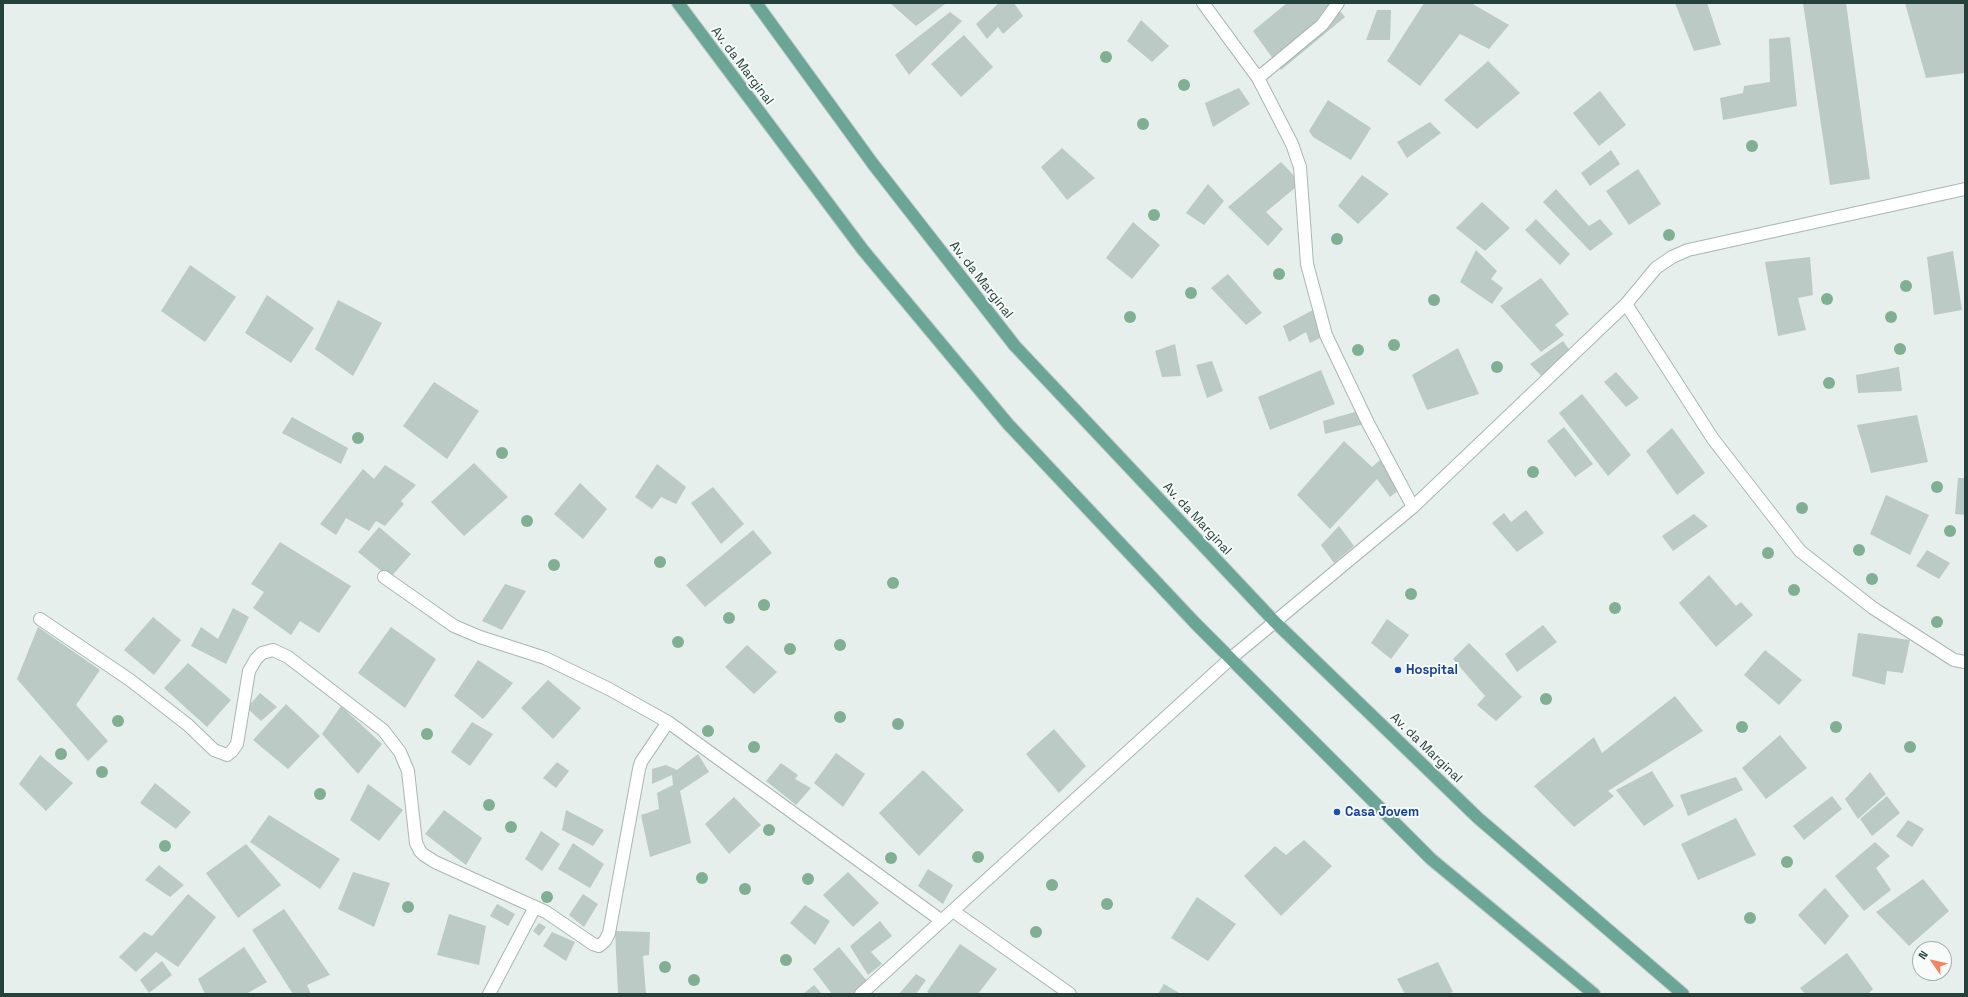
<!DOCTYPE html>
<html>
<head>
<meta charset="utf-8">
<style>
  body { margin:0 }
  #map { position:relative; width:1968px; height:997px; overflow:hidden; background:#e6efeb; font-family:"Space Grotesk",sans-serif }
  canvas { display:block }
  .frame { position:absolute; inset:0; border:4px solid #24423a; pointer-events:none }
  .north { position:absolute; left:1912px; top:941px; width:40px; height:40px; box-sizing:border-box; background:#f7fbf9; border:1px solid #a3b1ad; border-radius:50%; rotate:304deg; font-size:11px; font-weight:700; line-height:16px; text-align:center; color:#24423a }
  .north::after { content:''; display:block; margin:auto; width:14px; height:18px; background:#f4845f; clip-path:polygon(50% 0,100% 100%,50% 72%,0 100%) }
</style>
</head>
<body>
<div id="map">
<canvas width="1968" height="997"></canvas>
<div class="frame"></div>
<div class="north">N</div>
</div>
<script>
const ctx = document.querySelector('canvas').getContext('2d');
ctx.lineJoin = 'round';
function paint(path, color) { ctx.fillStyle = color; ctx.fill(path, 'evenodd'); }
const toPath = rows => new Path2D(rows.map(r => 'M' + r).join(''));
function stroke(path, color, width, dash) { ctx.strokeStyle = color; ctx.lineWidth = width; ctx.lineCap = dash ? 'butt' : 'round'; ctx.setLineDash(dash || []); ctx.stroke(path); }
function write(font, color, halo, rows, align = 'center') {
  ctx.font = font + ' "Space Grotesk",sans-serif'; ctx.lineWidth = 4; ctx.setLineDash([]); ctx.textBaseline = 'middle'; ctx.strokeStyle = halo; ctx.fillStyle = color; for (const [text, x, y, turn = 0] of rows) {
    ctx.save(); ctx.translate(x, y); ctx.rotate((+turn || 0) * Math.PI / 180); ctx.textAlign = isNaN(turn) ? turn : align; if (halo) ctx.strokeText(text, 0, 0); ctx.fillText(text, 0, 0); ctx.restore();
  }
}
const building = toPath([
  [890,3,944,3,945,4,916,26],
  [999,3,1014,3,1023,16,1003,34,998,27,987,39,976,24],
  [1287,3,1333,3,1345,17,1281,70,1253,31],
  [1424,3,1471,3,1509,25,1489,49,1460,34,1420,86,1387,61],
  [1675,3,1707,3,1721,45,1694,51],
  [1803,3,1846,3,1870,179,1830,185],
  [1905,3,1965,3,1965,73,1926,78],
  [1377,10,1391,10,1390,40,1366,40],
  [950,12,962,21,909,75,895,55],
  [1141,20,1169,46,1152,62,1127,41],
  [964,35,993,67,961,97,931,64],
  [1790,37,1797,106,1723,120,1720,98,1743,93,1744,86,1770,82,1769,39],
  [1488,61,1520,93,1477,129,1444,100],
  [1239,88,1250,104,1213,127,1205,103],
  [1600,91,1626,125,1599,146,1573,113],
  [1328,100,1371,128,1351,160,1313,137,1309,131],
  [1430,122,1441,133,1407,158,1397,142],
  [1062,148,1095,178,1067,200,1041,167],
  [1611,150,1620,164,1590,186,1581,173],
  [1281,162,1301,183,1266,212,1283,229,1268,246,1228,207],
  [1638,169,1661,204,1629,225,1606,191],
  [1362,175,1389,194,1358,224,1338,206],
  [1208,184,1224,201,1204,225,1186,213],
  [1556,189,1589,226,1600,219,1613,234,1590,251,1543,202],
  [1482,202,1510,228,1485,251,1456,228],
  [1536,219,1570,254,1560,265,1525,230],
  [1133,222,1160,245,1132,279,1106,258],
  [1476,250,1497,271,1491,279,1503,288,1492,304,1460,282],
  [1953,251,1962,310,1934,315,1927,257],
  [1810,257,1813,295,1798,298,1806,330,1778,336,1765,262],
  [190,265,236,297,205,342,161,311],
  [1228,274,1262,313,1246,325,1211,288],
  [1541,278,1569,314,1555,325,1564,335,1541,352,1500,306],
  [267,295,314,328,291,363,245,333],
  [338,300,382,323,353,376,315,349],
  [1313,310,1326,335,1310,343,1306,332,1289,342,1283,326],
  [1563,341,1573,355,1546,381,1530,364],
  [1175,344,1181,376,1162,377,1155,351],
  [1458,348,1479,394,1427,410,1412,375],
  [1212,361,1223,391,1207,398,1196,365],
  [1899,367,1902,391,1858,393,1856,375],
  [1321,370,1335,404,1270,430,1258,397],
  [1616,372,1639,398,1626,407,1604,382],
  [434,382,479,411,447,459,403,426],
  [1582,394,1631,455,1608,476,1559,413],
  [1362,410,1368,423,1325,434,1323,421],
  [1917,415,1928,462,1871,473,1857,425],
  [292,417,348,448,341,464,282,433],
  [1564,427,1593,464,1575,477,1547,441],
  [1672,428,1705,473,1677,495,1646,451],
  [1344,441,1372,467,1386,455,1403,487,1390,497,1377,479,1330,529,1297,495],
  [474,463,508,497,464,536,431,502],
  [657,464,686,487,676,504,661,497,652,509,635,497],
  [385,465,416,485,401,501,404,504,385,526,376,521,369,531,346,518,336,535,320,524,363,469,374,479],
  [1958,478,1965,478,1965,515,1955,514],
  [580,483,607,509,583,539,554,514],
  [713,487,744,524,721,544,691,503],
  [1886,495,1929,515,1910,555,1870,534],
  [1526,510,1544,533,1517,552,1492,523,1504,513,1511,522],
  [1694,514,1708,526,1673,551,1662,536],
  [1339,526,1354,546,1334,563,1321,545],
  [379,527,411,554,390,578,358,552],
  [753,530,772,553,705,607,686,585],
  [280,542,351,586,319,633,300,621,291,635,253,608,264,592,251,584],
  [1927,550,1950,563,1939,579,1916,566],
  [1709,575,1736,606,1741,602,1753,615,1716,647,1679,603],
  [505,584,526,591,502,630,482,621],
  [233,608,249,617,226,664,191,646,201,627,218,639],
  [153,617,181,640,154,675,124,650],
  [1387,619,1409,635,1391,659,1371,643],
  [1543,625,1557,642,1517,672,1505,654],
  [38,627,100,670,76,705,108,741,88,761,17,679],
  [391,627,436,659,405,708,358,673],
  [1858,633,1910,640,1903,673,1887,671,1885,685,1852,676],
  [1469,643,1522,697,1496,721,1477,705,1485,696,1453,659],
  [747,645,777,672,754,694,725,667],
  [1765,650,1802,680,1779,705,1744,675],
  [478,660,513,683,483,719,454,696],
  [188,663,231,700,207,727,164,688],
  [548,680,581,708,553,739,521,708],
  [260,693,277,707,261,721,247,708],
  [1675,696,1703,731,1608,791,1614,796,1574,827,1534,786,1594,737,1602,753],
  [286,704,320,736,288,769,253,740],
  [341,706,382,744,358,774,322,734],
  [472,722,493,734,470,766,451,752],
  [1054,729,1086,766,1059,793,1026,754],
  [1780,735,1807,768,1766,799,1742,768],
  [836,753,865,774,843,807,814,783],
  [698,754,709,772,680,791,691,843,650,857,641,815,659,809,657,793,673,785,672,775,652,784,652,769,666,765,677,770],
  [40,755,73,783,46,811,19,784],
  [557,762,569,771,556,788,543,778],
  [781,763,798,775,795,779,811,788,796,805,766,781],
  [923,770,964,810,919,856,879,813],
  [1652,771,1674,806,1644,826,1616,790],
  [1870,772,1886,794,1858,819,1845,799],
  [1736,777,1743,790,1688,816,1680,795],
  [155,783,191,812,176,829,140,803],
  [368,784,403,810,379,841,350,820],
  [1832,796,1842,809,1804,840,1793,826],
  [1887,796,1900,813,1872,836,1860,819],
  [734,797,761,825,729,854,705,824],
  [444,810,482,838,466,865,425,834],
  [566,810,604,830,593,846,562,830],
  [269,815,340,859,320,889,250,842],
  [1736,818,1756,855,1698,880,1681,844],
  [1908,820,1924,829,1912,847,1896,836],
  [541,831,560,844,542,871,525,859],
  [1304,840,1332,866,1281,916,1244,876,1275,846,1286,855],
  [1875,842,1890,856,1876,868,1891,890,1864,911,1835,876],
  [573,843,604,864,590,888,558,869],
  [246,844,281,885,238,918,206,873],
  [159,865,184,885,170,897,145,880],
  [928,869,953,885,943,904,918,886],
  [353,872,390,883,374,927,338,909],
  [848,872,879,903,853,927,823,895],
  [1923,879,1949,911,1909,946,1876,912],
  [1825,888,1849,916,1825,945,1798,915],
  [188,894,216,917,178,967,156,952,136,972,119,957,144,932,152,936],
  [583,894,598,904,584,927,569,915],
  [1197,897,1236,924,1208,961,1171,938],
  [497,904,515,914,508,926,490,916],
  [805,905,830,921,815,945,790,923],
  [284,909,330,975,307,985,311,994,293,994,252,930],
  [449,914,486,926,479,965,437,955],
  [880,921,892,936,871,952,882,964,868,975,850,946],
  [539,923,546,927,539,936,533,931],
  [615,931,650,932,649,955,643,956,646,994,618,994],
  [552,932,575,942,566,961,543,946],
  [960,944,997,969,978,994,931,994,927,992],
  [244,947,267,982,246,994,205,994,198,979],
  [839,947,868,982,855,994,832,994,813,969],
  [1847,953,1873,989,1868,994,1805,994,1800,988],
  [162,961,172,975,149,993,140,980],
  [1438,962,1453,992,1447,994,1405,994,1397,979],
  [916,974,926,980,916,994,899,994],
  [1164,984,1181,994,1158,994],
  [814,985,822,994,803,994]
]);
const street = toPath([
  [1203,3,1258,78,1292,144,1300,167,1307,264,1326,335,1368,423,1413,507],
  [1258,78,1322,25,1338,3],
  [1626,304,1713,439,1800,551,1873,608,1954,660,1965,662],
  [384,577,454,626,480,637,545,658,609,689,668,722,942,921],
  [40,619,130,680,188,725,214,750,227,755,232,751,237,744,249,671,256,659,262,653,273,650,288,657,383,730,400,752,408,771,416,843,420,851,424,855,435,862,546,912,593,944,599,946,605,941,609,933,639,769,641,762,668,722],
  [953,911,1070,994],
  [489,994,535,907],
  [861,994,1230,659,1413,507,1626,304,1656,268,1672,257,1688,250,1965,189]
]);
const primary = toPath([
  [678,3,863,250,1008,424,1195,623,1431,859,1594,994],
  [756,3,873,164,1015,346,1274,621,1478,818,1683,994]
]);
const trees = [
  [1106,57],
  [1184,85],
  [1143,124],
  [1752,146],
  [1154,215],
  [1669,235],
  [1337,239],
  [1279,274],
  [1906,286],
  [1191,293],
  [1827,299],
  [1434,300],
  [1130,317],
  [1891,317],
  [1394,345],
  [1900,349],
  [1358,350],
  [1497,367],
  [1829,383],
  [358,438],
  [502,453],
  [1533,472],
  [1937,487],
  [1802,508],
  [527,521],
  [1950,531],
  [1859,550],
  [1768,553],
  [660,562],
  [554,565],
  [1872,579],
  [893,583],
  [1794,590],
  [1411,594],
  [764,605],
  [1615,608],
  [729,618],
  [1937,622],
  [678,642],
  [840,645],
  [790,649],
  [1546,699],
  [840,717],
  [118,721],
  [898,724],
  [1742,727],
  [1836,727],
  [708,731],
  [427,734],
  [754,747],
  [1910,747],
  [61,754],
  [102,772],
  [320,794],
  [489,805],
  [511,827],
  [769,830],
  [165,846],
  [978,857],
  [891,858],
  [1787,862],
  [702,878],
  [808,879],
  [1052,885],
  [745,889],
  [547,897],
  [1107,904],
  [408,907],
  [1750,918],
  [1036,932],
  [786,960],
  [665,967],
  [694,980]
];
const markers = [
  [1398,670,4,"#1a4fb4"],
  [1337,812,4,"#1a4fb4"]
];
const streetNames = [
  ["Av. da Marginal",742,66,53],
  ["Av. da Marginal",981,280,52],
  ["Av. da Marginal",1197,519,47],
  ["Av. da Marginal",1426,748,44]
];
const transitNames = [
  ["Hospital",1406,670],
  ["Casa Jovem",1345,812]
];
paint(building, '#bbcac4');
stroke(street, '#a8b8b2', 14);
stroke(primary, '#c2cac8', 14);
stroke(street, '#fff', 12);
stroke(primary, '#6aa596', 12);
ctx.fillStyle = '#80af93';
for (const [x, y] of trees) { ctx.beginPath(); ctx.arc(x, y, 6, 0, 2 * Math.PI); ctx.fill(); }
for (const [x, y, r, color] of markers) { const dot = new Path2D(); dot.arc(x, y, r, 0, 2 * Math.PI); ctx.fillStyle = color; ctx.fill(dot); stroke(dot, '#f7fbf9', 1.5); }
write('13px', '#24423a', '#f7fbf9', streetNames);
write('bold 13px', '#164399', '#f7fbf9', transitNames, 'left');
</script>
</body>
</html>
